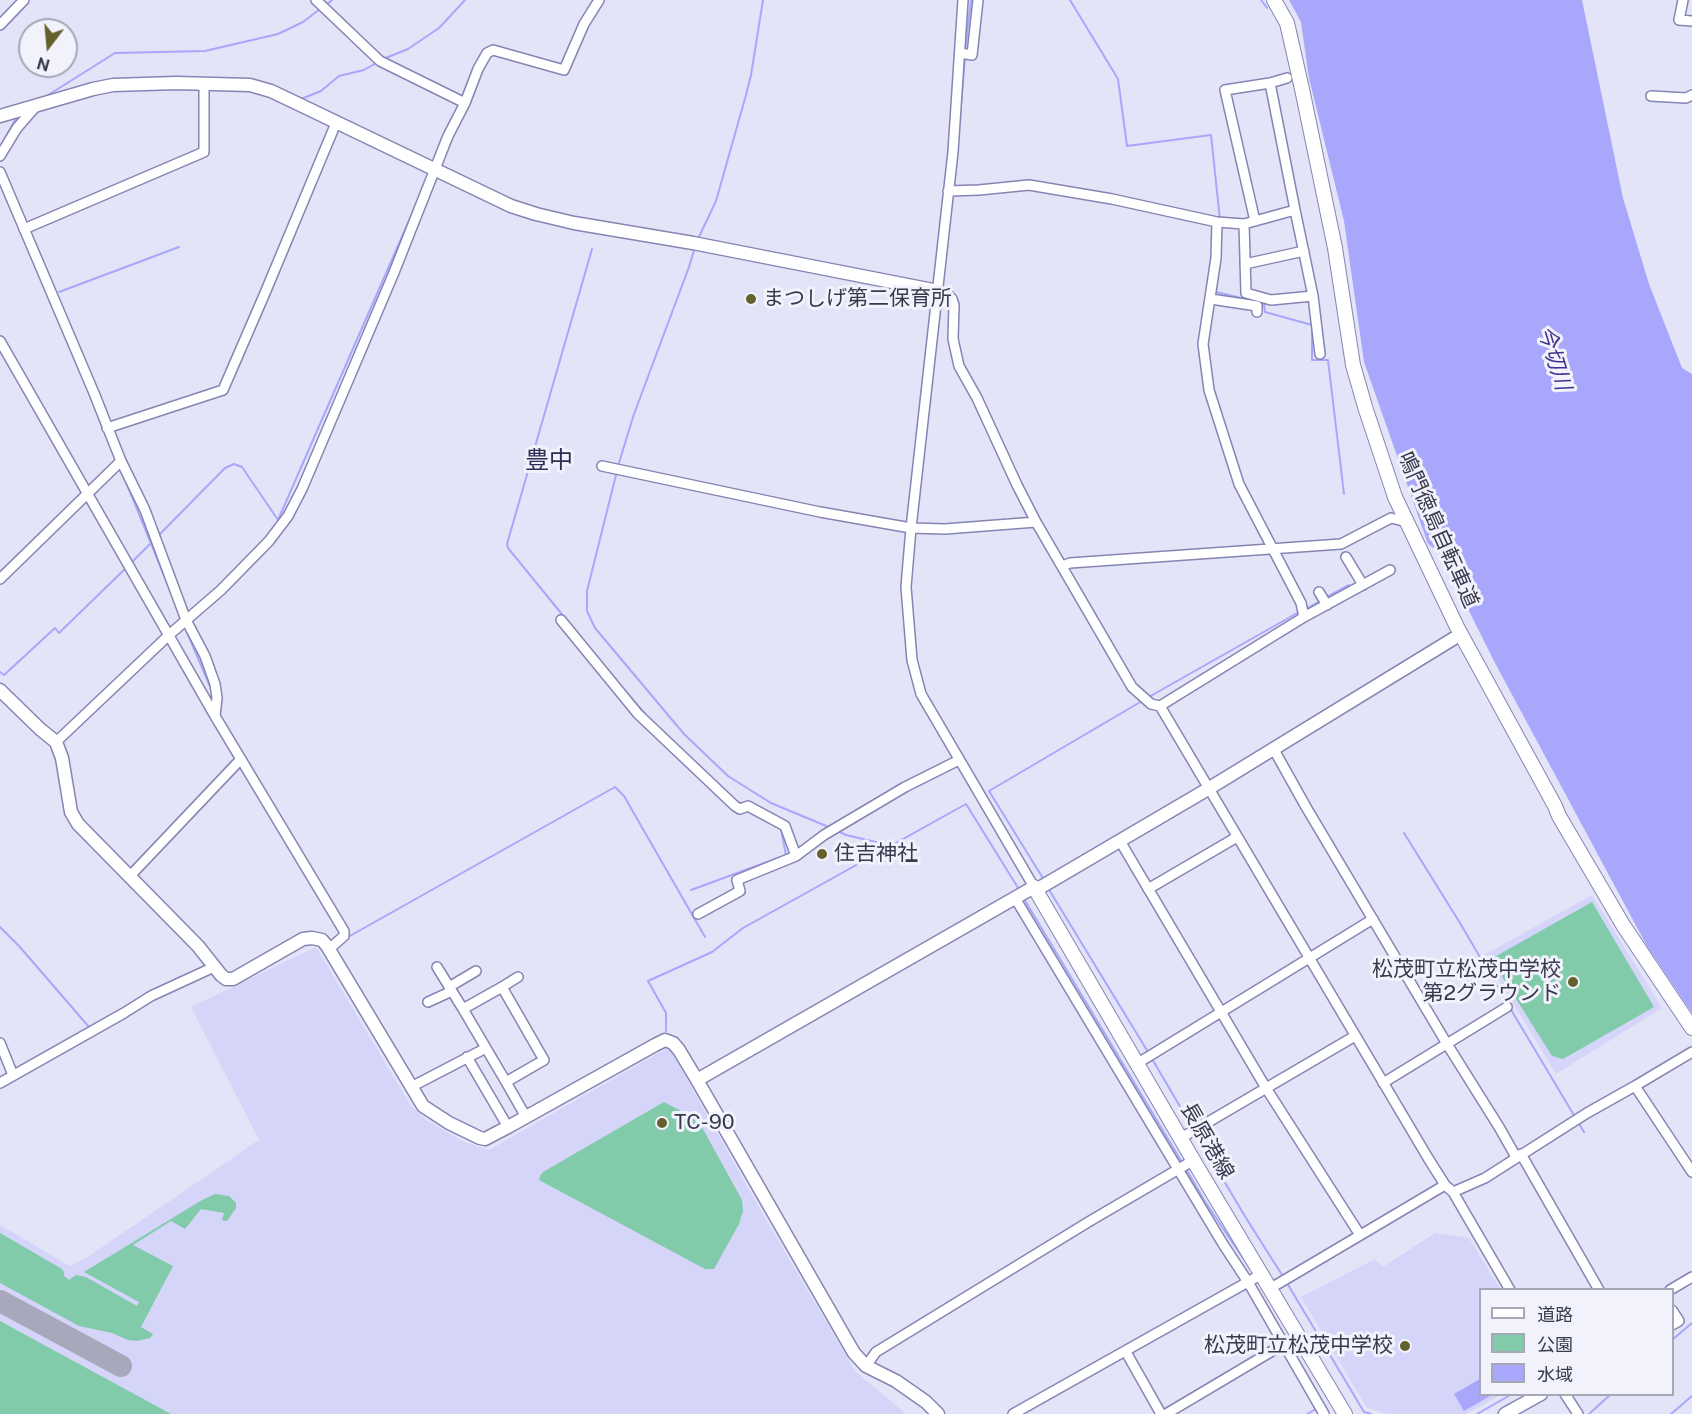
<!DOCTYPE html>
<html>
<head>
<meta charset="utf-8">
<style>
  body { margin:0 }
  #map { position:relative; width:1692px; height:1414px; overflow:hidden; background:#e3e4f8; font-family:"Public Sans","Noto Sans JP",sans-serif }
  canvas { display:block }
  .legend { position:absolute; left:1479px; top:1288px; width:195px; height:108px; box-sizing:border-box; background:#f1f2fc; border:2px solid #a7a8b6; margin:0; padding:8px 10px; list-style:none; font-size:18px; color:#39394d }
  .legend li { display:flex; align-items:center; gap:12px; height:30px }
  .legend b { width:30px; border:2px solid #a7a8b6 }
  .north { position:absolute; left:18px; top:18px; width:60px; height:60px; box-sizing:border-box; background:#f1f2fc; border:2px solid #a7a8b6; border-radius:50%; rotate:196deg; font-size:16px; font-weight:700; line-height:24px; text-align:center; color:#39394d }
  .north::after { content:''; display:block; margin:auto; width:21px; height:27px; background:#65612d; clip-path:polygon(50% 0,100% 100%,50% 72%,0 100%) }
</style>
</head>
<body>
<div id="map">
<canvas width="1692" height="1414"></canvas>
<ul class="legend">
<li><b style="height:8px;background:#fff"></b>道路</li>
<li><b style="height:16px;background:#81cbaa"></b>公園</li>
<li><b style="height:16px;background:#a8a7fb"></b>水域</li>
</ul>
<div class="north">N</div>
</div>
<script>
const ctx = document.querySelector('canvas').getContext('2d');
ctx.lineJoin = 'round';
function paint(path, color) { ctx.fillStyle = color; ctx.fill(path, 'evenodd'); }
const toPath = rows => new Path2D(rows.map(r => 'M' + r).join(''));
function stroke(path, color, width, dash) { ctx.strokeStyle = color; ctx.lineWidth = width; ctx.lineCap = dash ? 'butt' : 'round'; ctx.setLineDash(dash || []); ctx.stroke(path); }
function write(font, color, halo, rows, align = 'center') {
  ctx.font = font + ' "Public Sans","Noto Sans JP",sans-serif'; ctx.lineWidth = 6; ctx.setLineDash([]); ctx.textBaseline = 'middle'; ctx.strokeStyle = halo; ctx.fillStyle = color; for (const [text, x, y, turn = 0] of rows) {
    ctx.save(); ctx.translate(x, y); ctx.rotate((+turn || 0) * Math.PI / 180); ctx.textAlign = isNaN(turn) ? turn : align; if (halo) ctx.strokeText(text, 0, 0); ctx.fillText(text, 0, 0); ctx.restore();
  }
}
const built = toPath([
  [1592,895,1662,1008,1556,1074,1484,955],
  [316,947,411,1106,426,1120,462,1141,489,1150,669,1047,761,1211,855,1371,906,1414,0,1414,0,1225,70,1266,86,1258,259,1140,191,1007],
  [1435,1233,1469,1238,1500,1289,1480,1290,1480,1394,1501,1395,1466,1414,1389,1414,1367,1408,1301,1297,1375,1259,1383,1267]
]);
const green = toPath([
  [1592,902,1654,1007,1563,1059,1552,1056,1491,959],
  [664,1102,698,1120,742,1200,743,1211,739,1224,714,1269,705,1269,539,1180,540,1176,543,1172],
  [215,1194,229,1196,236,1203,236,1208,228,1220,225,1221,222,1220,224,1213,201,1209,185,1229,171,1221,133,1245,173,1266,141,1327,153,1334,150,1338,137,1341,128,1340,112,1333,79,1326,0,1283,0,1233,62,1269,64,1272,64,1276,69,1280,76,1275,86,1277,137,1306,139,1302,84,1272,202,1200],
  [0,1321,171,1414,0,1414]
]);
const water = toPath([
  [1289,0,1582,0,1623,198,1649,284,1682,368,1692,374,1692,1013,1647,946,1495,663,1440,553,1428,544,1364,362,1344,221,1309,78,1301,22],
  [1480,1379,1480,1394,1492,1395,1464,1411,1454,1394]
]);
const stream = toPath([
  [1070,0,1118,79,1127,146,1211,135,1220,220],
  [1261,0,1267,8],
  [325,6,332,0],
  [965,51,971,0],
  [383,59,408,49,439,28,465,0],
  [45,97,115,53,205,51,278,34,303,22,320,9],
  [301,99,321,91,339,76,364,70,378,62],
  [960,118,965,56],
  [1,145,15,120,21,115],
  [698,239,716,201,746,95,751,75,763,0],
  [1217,279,1216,292,1254,301],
  [59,292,179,247],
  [1260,302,1264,304,1265,312,1312,325,1312,360,1328,360,1344,494],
  [618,466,634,414,689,267,695,247],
  [617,471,587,591,587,611,595,628,684,734,728,776,771,803,831,828],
  [124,477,174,600],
  [158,536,225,468,234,464,242,467,278,520,422,191],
  [131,563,154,540],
  [1325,598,1349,585],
  [1304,610,1320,601],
  [565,618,508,548,507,544,592,249],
  [186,630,212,691],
  [0,672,4,675,55,628,59,633,127,567],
  [620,685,654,724],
  [1147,698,1299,612],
  [836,830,846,835,893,846],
  [1404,833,1460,923,1507,1003],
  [1044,880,989,791,1142,701],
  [1048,888,1148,1052],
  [691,890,786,855,781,829,745,810],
  [1024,899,1183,1164],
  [0,927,19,946,89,1027,46,1052],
  [348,937,615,787,624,796,705,937],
  [1510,1008,1575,1117],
  [666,1031,666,1013,648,981,712,952,743,928,966,804,1020,891],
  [1151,1057,1192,1127],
  [1578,1122,1584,1132],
  [1195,1132,1246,1218,1284,1278],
  [1186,1169,1204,1200,1253,1273],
  [1287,1283,1364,1412,1371,1414],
  [1683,1288,1692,1282],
  [1672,1340,1692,1323],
  [1571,1394,1583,1414],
  [1330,1401,1337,1414],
  [1307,1414,1316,1409],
  [1477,1414,1512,1394],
  [1589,1414,1611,1394],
  [1671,1414,1692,1396]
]);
const taxiway = toPath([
  [0,1301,121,1366]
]);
const minor = toPath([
  [316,0,380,61,465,103],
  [963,0,953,152,911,528,906,587,912,660,921,694,1034,887],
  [1683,0,1679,20,1692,21],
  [0,25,24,0],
  [960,53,972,55,978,0],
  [1270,83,1287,78],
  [1651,96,1686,98,1692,95],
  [0,156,17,128,37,105],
  [0,172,94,393,121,461,145,510,186,620,205,656,215,684,217,698,215,716],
  [948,191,979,190,1029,185,1112,199,1217,222,1244,224,1295,210,1270,83,1225,90,1255,221],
  [1295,210,1313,296,1320,354],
  [1217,222,1216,258,1203,344,1209,390,1239,484,1301,603,1304,617],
  [1244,224,1246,293,1271,300,1313,296],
  [24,229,204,152,204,83],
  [1245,264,1304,251],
  [938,291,947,293,952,299,954,305,953,339,959,366,977,398,1017,485,1036,522,1132,687,1151,704,1160,706,1428,1158,1445,1185,1453,1192,1510,1290],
  [1211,299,1257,306,1257,312],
  [0,341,215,716,344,931,344,936,329,949],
  [107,428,223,390,265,293,336,123],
  [602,466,820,512,911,528,945,529,1036,522],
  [1346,557,1363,585],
  [1062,566,1070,563,1341,544,1391,518,1407,522],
  [0,579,121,461],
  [1319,592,1327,605],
  [561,620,638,714,735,806,740,809,748,806,785,826,796,856,824,835,905,787,959,760],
  [1160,706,1304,617,1390,570],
  [56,742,169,635,221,590,269,541,288,516,302,489,393,275,448,136,465,103,478,69,487,53,493,50,564,70,584,24,599,0],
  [1273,748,1306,807,1447,1044,1499,1127,1516,1157],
  [1120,841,1266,1088,1360,1235],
  [130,876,241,759],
  [1148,889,1237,837],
  [1015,898,1223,1244,1248,1282,1324,1414],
  [698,914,740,891,737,880,796,856],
  [437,967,463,1009],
  [449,987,476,971],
  [502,987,518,977],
  [428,1002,452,991],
  [0,1043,13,1075],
  [467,1057,508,1127],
  [1138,1063,1373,919],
  [506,1082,544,1060,502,987,463,1009,506,1082,526,1117],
  [0,1083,124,1013,151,996,214,967],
  [1383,1083,1507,1007],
  [1635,1086,1692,1052],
  [411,1087,486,1048],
  [1181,1138,1355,1036],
  [1521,1154,1599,1290],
  [1453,1192,1485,1178,1587,1113,1635,1086,1692,1172],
  [1271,1288,1445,1185],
  [1670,1290,1692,1277],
  [1672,1310,1679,1321,1672,1325],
  [1126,1352,1161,1414],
  [866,1366,876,1352,1090,1221,1194,1160],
  [1565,1394,1578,1414],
  [1013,1414,1262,1274],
  [1166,1414,1284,1344]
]);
const tertiary = toPath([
  [0,116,93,89,113,85,176,83,250,85,271,91,290,100,511,206,536,214,574,223,693,243,938,291],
  [0,690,40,729,56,742,62,758,71,812,78,824,198,946,221,975,226,979,233,979,303,939,312,938,322,940,327,946,423,1106,449,1123,480,1138,485,1139,508,1127,655,1045,665,1040,673,1043,679,1050,697,1080,854,1353,866,1366,896,1381,926,1402,938,1414],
  [1036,890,1208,789,1461,634],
  [697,1080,1034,887],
  [1505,1414,1541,1394]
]);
const secondary = toPath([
  [1274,0,1287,23,1302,89,1335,248,1353,365,1366,410,1395,497,1457,627,1555,806,1559,816,1623,925,1692,1028],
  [1034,887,1199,1170,1345,1414]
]);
const markers = [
  [751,299,6,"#65612d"],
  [822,854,6,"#65612d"],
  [1573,982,6,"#65612d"],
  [662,1123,6,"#65612d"],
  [1405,1346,6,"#65612d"]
];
const poiNames = [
  ["まつしげ第二保育所",763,299],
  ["住吉神社",834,854],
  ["松茂町立松茂中学校",1561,970,"right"],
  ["第2グラウンド",1561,994,"right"],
  ["TC-90",674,1123],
  ["松茂町立松茂中学校",1393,1346,"right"]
];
const streetNames = [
  ["鳴門徳島自転車道",1438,530,66],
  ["長原港線",1207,1141,60]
];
const waterNames = [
  ["今切川",1554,358,73]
];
const quarterNames = [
  ["豊中",549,461]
];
paint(built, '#d4d5f8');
paint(green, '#81cbaa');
paint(water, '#a8a7fb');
stroke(stream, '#a8a7fb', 2);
stroke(taxiway, '#a8a8bc', 22);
stroke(minor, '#8585b4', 12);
stroke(tertiary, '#8585b4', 15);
stroke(secondary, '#8585b4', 16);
stroke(minor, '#fff', 9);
stroke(tertiary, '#fff', 12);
stroke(secondary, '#fff', 14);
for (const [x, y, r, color] of markers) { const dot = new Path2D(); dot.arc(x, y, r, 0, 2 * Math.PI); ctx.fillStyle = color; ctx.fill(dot); stroke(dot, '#f1f2fc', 2); }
write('21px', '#39394d', '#f1f2fc', poiNames, 'left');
write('21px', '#39394d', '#f1f2fc', streetNames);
write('italic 22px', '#423393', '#f1f2fc', waterNames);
write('24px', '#2f2d55', '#f1f2fc', quarterNames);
</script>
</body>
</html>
